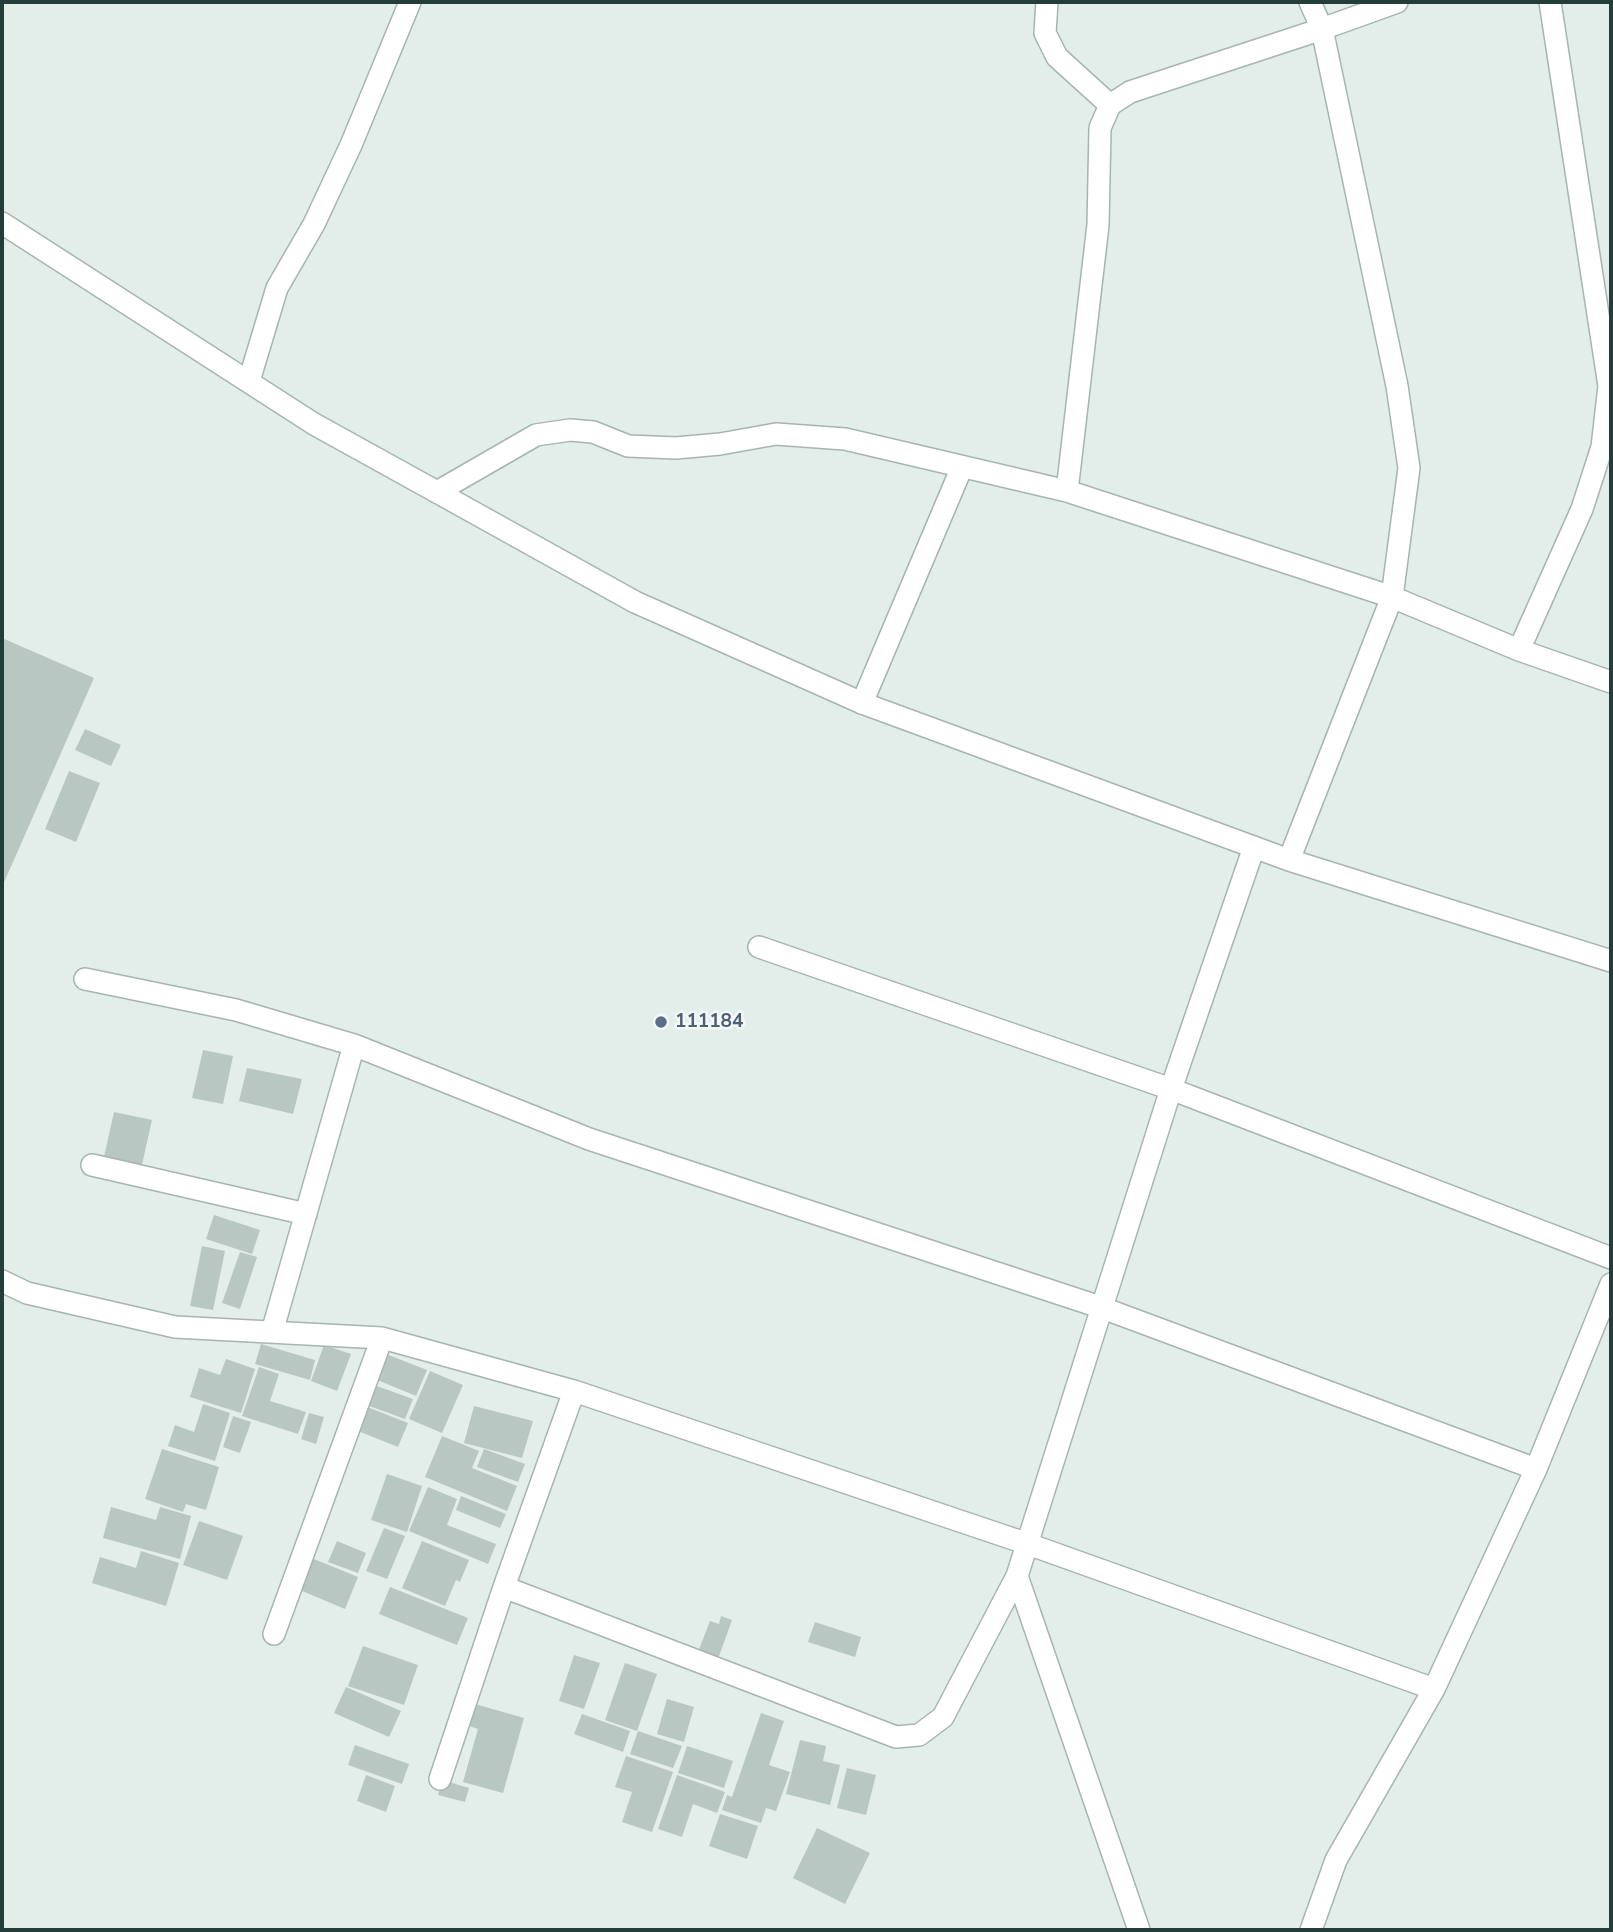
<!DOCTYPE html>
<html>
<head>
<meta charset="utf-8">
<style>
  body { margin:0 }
  #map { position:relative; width:1613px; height:1932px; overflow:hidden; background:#e3ede9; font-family:"Nunito Sans",sans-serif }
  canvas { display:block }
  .frame { position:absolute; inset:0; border:4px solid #233e38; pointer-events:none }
</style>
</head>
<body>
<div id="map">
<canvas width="1613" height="1932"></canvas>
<div class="frame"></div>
</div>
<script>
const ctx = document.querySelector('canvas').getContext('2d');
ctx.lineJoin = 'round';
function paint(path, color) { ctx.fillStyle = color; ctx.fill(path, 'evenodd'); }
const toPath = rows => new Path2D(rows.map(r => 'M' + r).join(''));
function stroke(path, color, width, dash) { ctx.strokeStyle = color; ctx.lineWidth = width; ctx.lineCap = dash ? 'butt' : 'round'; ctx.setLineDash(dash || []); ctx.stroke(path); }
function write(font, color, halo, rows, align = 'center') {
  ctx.font = font + ' "Nunito Sans",sans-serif'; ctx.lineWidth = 5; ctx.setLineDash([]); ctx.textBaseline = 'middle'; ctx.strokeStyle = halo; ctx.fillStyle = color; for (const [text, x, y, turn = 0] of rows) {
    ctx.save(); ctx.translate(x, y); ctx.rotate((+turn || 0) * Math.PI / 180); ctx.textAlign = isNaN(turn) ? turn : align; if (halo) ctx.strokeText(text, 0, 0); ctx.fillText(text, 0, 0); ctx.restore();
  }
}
const building = toPath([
  [2,638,94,678,2,887],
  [85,729,121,745,111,766,75,750],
  [69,771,100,783,76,842,45,829],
  [203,1050,233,1056,223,1104,192,1098],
  [247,1068,302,1079,293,1114,239,1101],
  [114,1112,152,1120,141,1169,103,1161],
  [214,1215,260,1230,252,1254,206,1239],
  [202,1246,225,1251,213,1310,190,1306],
  [240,1252,257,1257,240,1309,222,1303],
  [261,1344,315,1360,310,1380,255,1364],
  [324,1345,351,1354,337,1391,311,1381],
  [386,1354,427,1370,416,1396,375,1379],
  [226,1359,255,1369,241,1413,190,1397,199,1368,220,1375],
  [259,1367,279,1374,270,1401,306,1412,298,1434,242,1416],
  [430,1371,463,1385,442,1433,409,1419],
  [371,1384,413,1399,405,1419,364,1404],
  [203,1404,230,1413,215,1461,168,1446,175,1425,194,1432],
  [362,1405,408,1423,398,1447,353,1429],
  [474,1406,533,1421,522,1458,464,1443],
  [309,1413,324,1417,316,1444,301,1439],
  [233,1416,251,1422,240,1453,223,1447],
  [442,1436,479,1451,472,1468,517,1486,507,1511,425,1477],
  [162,1449,219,1467,206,1510,186,1504,183,1512,145,1499],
  [484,1449,525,1464,518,1482,477,1467],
  [387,1474,422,1486,407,1532,371,1520],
  [428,1487,457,1499,447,1525,496,1544,488,1564,409,1531],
  [461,1496,506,1514,500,1528,456,1510],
  [111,1507,156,1520,160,1507,191,1516,180,1559,103,1538],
  [199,1521,243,1536,227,1580,183,1565],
  [384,1528,405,1536,387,1579,366,1571],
  [337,1541,366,1553,358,1573,328,1562],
  [422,1541,469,1560,460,1582,456,1580,445,1606,402,1588],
  [141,1551,179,1563,166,1606,92,1583,100,1557,136,1568],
  [309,1557,358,1577,345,1609,295,1588],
  [390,1587,468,1618,457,1645,379,1614],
  [721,1616,732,1620,718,1659,698,1652,710,1621,719,1624],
  [815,1622,861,1637,855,1657,808,1642],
  [363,1646,418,1665,404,1705,348,1686],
  [574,1655,600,1663,584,1709,559,1701],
  [625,1663,657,1674,637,1731,605,1720],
  [346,1687,401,1711,389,1737,334,1713],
  [667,1699,694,1707,684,1742,657,1734],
  [475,1704,524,1718,503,1793,463,1782,478,1729,469,1726],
  [761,1713,784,1721,769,1765,790,1772,776,1811,766,1808,761,1823,722,1810,727,1795,732,1797],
  [582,1714,630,1731,623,1752,574,1734],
  [638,1731,682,1746,673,1768,630,1754],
  [800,1740,826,1746,823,1761,840,1765,830,1805,786,1794],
  [355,1745,409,1764,402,1784,348,1765],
  [687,1746,733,1761,724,1788,678,1773],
  [626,1756,673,1772,652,1832,622,1822,632,1792,615,1787],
  [847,1768,876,1775,866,1815,837,1808],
  [366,1775,395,1786,386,1812,357,1801],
  [677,1775,725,1792,717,1813,693,1804,682,1837,658,1829],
  [442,1780,469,1788,465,1802,438,1795],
  [720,1814,758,1826,747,1859,709,1846],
  [817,1828,870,1853,845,1904,793,1878]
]);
const minor = toPath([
  [1047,2,1045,33,1057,57,1110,105],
  [1397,2,1322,29,1130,92,1110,105,1100,128,1098,225,1067,491,1392,597,1519,650,1611,682],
  [249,381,277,288,314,224,351,145,410,2],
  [962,467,862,703,1289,860,1611,961],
  [437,492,536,435,570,430,593,432,628,446,676,448,720,444,776,434,845,439,1067,491],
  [1519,650,1582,509,1602,447,1609,386,1550,2],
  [1289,860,1392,597,1409,468,1397,386,1322,29,1310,2],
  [759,947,1171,1089,1611,1258],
  [85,979,236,1010,354,1045,589,1139,1100,1307,1536,1469],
  [92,1165,306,1214],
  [2,1281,27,1293,175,1327,382,1338,574,1391,1028,1544,1434,1689],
  [272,1332,354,1045],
  [504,1587,896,1737,919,1735,943,1717,1017,1576],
  [274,1634,382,1338],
  [440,1779,504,1587,574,1391],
  [1139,1930,1017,1576,1171,1089,1254,847],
  [1311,1930,1336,1860,1434,1689,1536,1469,1611,1284]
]);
const tertiary = toPath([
  [2,223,314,424,437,492,635,602,862,703]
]);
const markers = [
  [661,1022,7,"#5c6f8a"]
];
const serviceNames = [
  ["111184",675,1022]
];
paint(building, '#b9c7c2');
stroke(minor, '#a6b5b0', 24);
stroke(tertiary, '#a6b5b0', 24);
stroke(minor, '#fff', 21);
stroke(tertiary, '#fff', 21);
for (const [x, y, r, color] of markers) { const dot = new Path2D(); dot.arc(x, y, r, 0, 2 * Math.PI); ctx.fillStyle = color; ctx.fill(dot); stroke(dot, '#f4f9f7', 2.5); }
write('bold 19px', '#4e5e75', '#f4f9f7', serviceNames, 'left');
</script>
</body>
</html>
